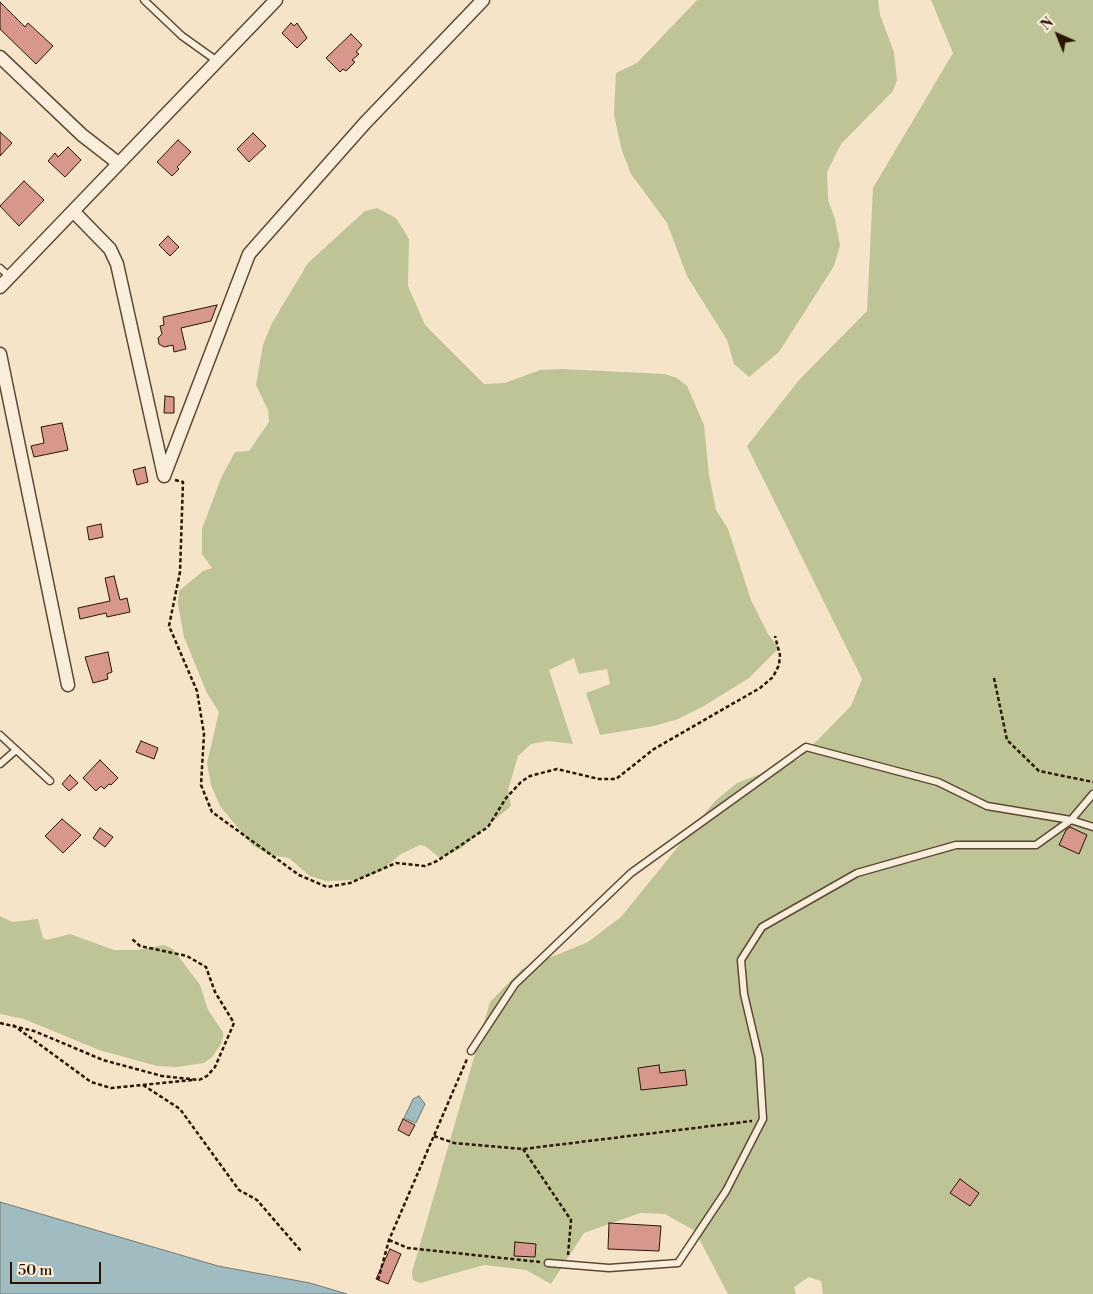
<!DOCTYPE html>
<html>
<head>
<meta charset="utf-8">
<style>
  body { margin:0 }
  #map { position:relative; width:1093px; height:1294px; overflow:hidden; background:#f6e4c9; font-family:"Libre Bodoni",serif }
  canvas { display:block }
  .north { position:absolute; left:1033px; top:10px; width:50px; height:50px; -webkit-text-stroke:4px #f9eddc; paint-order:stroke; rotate:316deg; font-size:14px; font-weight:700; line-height:20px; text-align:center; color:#291503 }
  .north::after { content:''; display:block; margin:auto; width:18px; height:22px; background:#291503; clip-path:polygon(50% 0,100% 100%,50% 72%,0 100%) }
  .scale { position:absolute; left:10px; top:1262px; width:91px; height:22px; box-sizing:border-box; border:2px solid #291503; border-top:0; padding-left:6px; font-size:15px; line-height:18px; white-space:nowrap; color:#291503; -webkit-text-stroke:4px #f9eddc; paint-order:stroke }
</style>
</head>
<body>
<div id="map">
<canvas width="1093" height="1294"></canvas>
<div class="north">N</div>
<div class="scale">50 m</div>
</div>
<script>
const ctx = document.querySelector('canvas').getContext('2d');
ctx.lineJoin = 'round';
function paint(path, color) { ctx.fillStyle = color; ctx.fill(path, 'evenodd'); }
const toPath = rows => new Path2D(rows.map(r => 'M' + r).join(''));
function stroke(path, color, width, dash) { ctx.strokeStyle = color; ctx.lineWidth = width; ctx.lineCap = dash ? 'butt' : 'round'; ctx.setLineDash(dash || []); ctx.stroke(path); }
const green = toPath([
  [697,0,878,0,880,15,894,52,897,80,893,91,841,144,827,172,828,200,835,219,840,245,834,266,779,352,749,377,734,364,727,340,687,276,667,223,631,174,622,151,614,115,616,73,637,63],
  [931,0,1093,0,1093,1294,823,1294,821,1281,809,1277,794,1287,796,1294,728,1294,695,1231,665,1214,640,1213,584,1233,551,1284,526,1270,484,1265,420,1283,413,1280,412,1272,490,1002,522,969,588,942,621,917,715,801,737,783,799,759,851,706,862,679,747,446,799,380,867,311,873,188,953,53],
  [377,208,396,218,409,239,408,286,425,325,484,384,505,383,540,370,562,369,665,374,677,378,687,386,704,425,709,475,716,510,728,529,751,600,768,634,779,648,749,678,704,706,678,719,654,726,600,735,586,693,610,684,607,669,579,674,574,658,549,670,573,744,548,741,531,744,518,756,508,790,511,806,460,849,440,858,425,846,420,845,401,854,381,871,357,880,326,881,310,876,289,858,270,855,252,845,220,806,211,785,207,763,219,712,207,693,184,637,178,604,179,591,203,571,212,568,202,554,202,529,221,478,235,452,249,451,269,422,268,410,256,385,263,345,272,323,308,263,365,211],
  [0,916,12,922,38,919,43,938,47,940,70,934,114,950,137,950,164,945,173,949,200,985,208,1010,223,1032,223,1038,221,1044,212,1057,204,1063,177,1067,157,1066,99,1050,24,1019,0,1014]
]);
const water = toPath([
  [419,1096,425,1104,416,1123,404,1118,413,1099,419,1096],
  [0,1202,218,1266,310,1283,347,1294,0,1294,0,1202]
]);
const building = toPath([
  [0,2,25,27,28,23,53,46,36,64,0,29,0,2],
  [291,23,294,26,297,23,307,38,297,48,282,33,291,23],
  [351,34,362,45,356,52,359,54,352,60,355,62,346,71,343,69,340,72,326,58,351,34],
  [0,132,12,143,0,156,0,132],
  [253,133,266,146,249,162,237,149,253,133],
  [178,140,191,152,177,167,179,169,172,176,157,162,178,140],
  [68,147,81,160,65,177,48,161,55,153,58,157,68,147],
  [24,181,44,200,19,226,0,206,24,181],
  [168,236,179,247,170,256,159,245,168,236],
  [217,305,211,321,181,328,186,349,174,352,173,345,164,347,159,344,158,338,162,334,160,326,164,325,163,317,217,305],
  [165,396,174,397,174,413,164,413,165,396],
  [62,423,68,450,34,457,31,446,44,443,41,427,62,423],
  [145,467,148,482,137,485,133,470,145,467],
  [101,524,103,537,89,540,87,527,101,524],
  [114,576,120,600,127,598,130,612,107,617,106,613,80,619,78,608,110,601,105,578,114,576],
  [108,652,112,672,107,674,108,679,93,683,85,657,108,652],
  [141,741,158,748,154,759,136,752,141,741],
  [100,760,118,778,111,785,109,784,104,789,101,786,96,791,83,778,100,760],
  [70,775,78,783,69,791,62,784,70,775],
  [62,819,81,835,63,853,45,836,62,819],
  [1070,827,1087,835,1079,854,1059,845,1066,830,1070,827],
  [100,828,113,837,105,847,93,838,100,828],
  [659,1065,660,1073,685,1070,687,1085,641,1090,638,1068,659,1065],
  [403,1119,415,1125,409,1136,398,1130,403,1119],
  [960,1179,979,1193,970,1206,950,1193,960,1179],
  [609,1223,661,1226,659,1251,608,1249,609,1223],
  [515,1242,536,1244,535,1257,514,1256,515,1242],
  [390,1249,401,1254,388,1284,376,1279,390,1249]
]);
const path = toPath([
  [175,480,183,482,180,572,169,626,197,691,204,734,201,785,212,812,299,875,327,887,350,883,396,863,425,866,437,861,488,827,506,798,521,782,530,776,557,769,599,779,616,779,654,749,760,688,773,677,779,665,780,655,775,636],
  [994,678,1007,740,1039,771,1093,782],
  [0,1023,34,1031,103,1060,162,1076,199,1080,207,1076,215,1067,234,1023,215,992,206,967,187,956,140,946,131,938],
  [13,1025,91,1082,111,1088,193,1080],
  [143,1085,180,1109,239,1190,257,1200,301,1251],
  [434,1136,454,1143,523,1149,752,1121],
  [523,1149,571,1220,568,1255],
  [389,1240,408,1248,540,1262],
  [378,1280,389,1240,467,1059]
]);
const lane = toPath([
  [144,0,182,36,217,61],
  [0,268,10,277],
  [0,735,50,781],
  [0,764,16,750],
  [471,1051,515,984,631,873,806,747,938,782,987,806,1071,820,1093,827],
  [548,1263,609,1268,678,1263,726,1191,763,1119,759,1058,744,994,741,960,762,927,857,873,956,845,1036,845,1071,820,1093,794]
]);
const street = toPath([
  [0,57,82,135,118,163],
  [73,211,110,249,117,264,164,476,249,254,365,123,483,0],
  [0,287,276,0],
  [0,354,68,685]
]);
paint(green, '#bec495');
paint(water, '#a1bcc0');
stroke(water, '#717974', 1);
paint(building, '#d7978c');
stroke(building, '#291503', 1);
stroke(lane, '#5c4934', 9);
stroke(street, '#5c4934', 15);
stroke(path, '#291503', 2.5, [4, 2.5]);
stroke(lane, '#f9eddc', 6);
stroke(street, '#f9eddc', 12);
</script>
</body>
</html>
